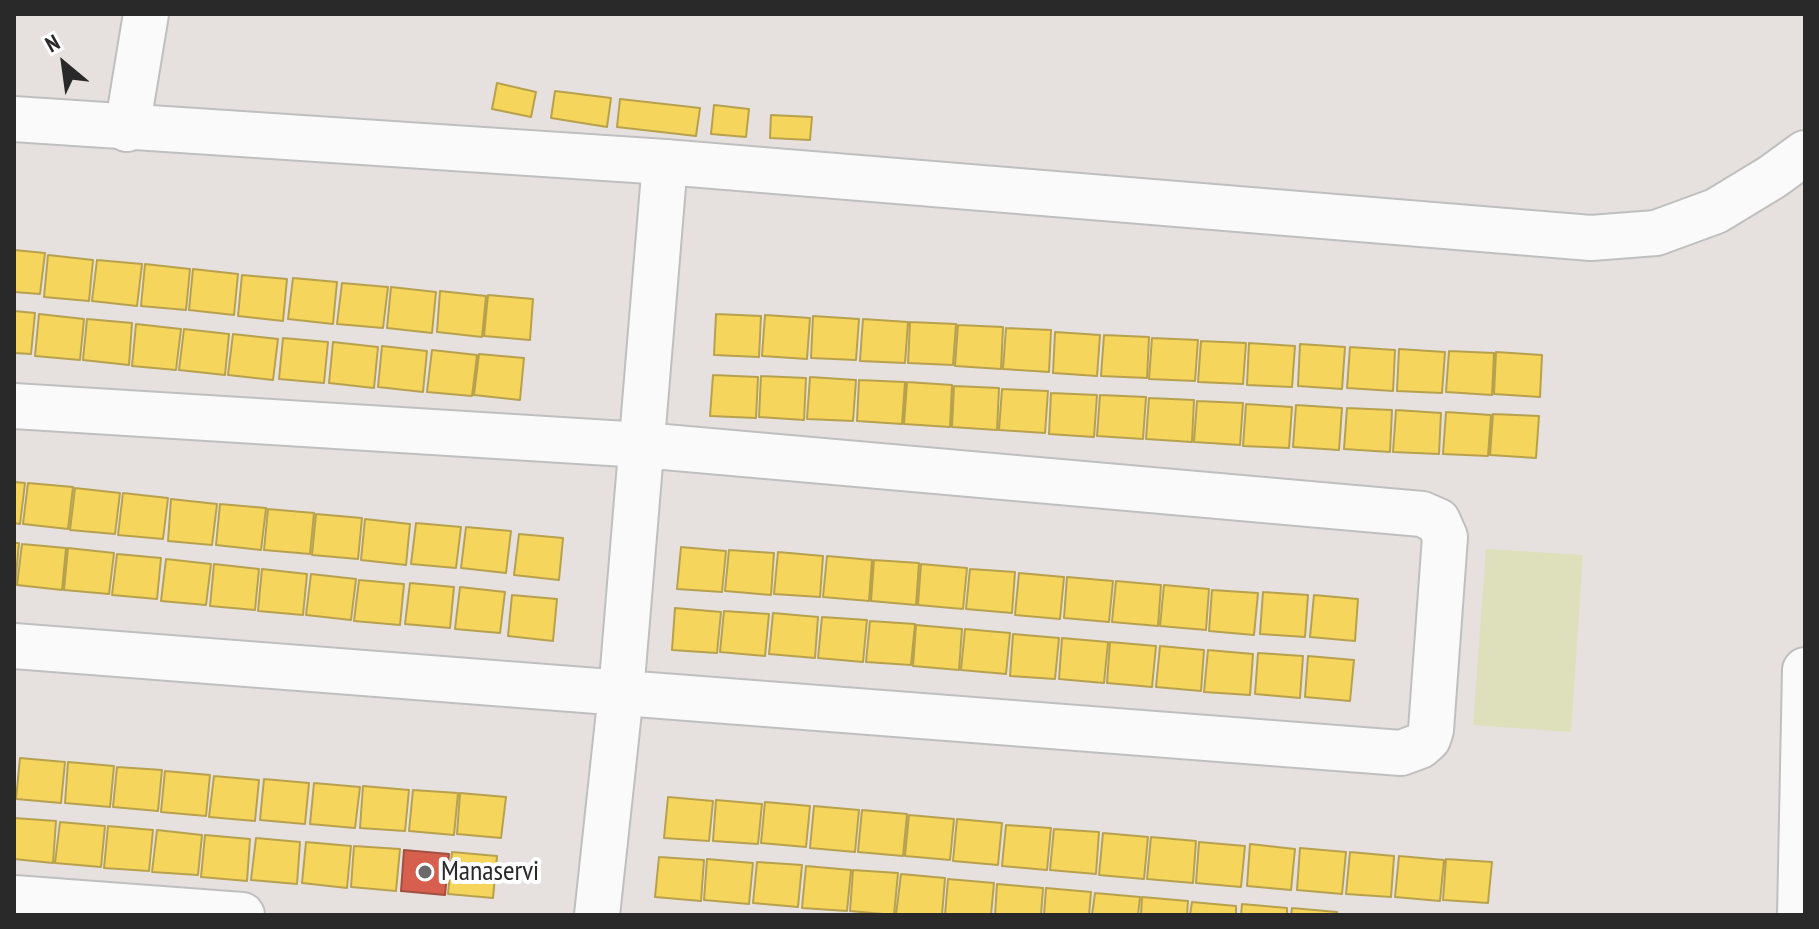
<!DOCTYPE html>
<html>
<head>
<meta charset="utf-8">
<style>
  body { margin:0 }
  #map { position:relative; width:1819px; height:929px; overflow:hidden; background:#e6e1df; font-family:"PT Sans Narrow",sans-serif }
  canvas { display:block }
  .frame { position:absolute; inset:0; border:16px solid #292929; pointer-events:none }
  .north { position:absolute; left:24px; top:24px; width:80px; height:80px; -webkit-text-stroke:6px #fff; paint-order:stroke; rotate:331deg; font-size:22px; font-weight:700; line-height:32px; text-align:center; color:#292929 }
  .north::after { content:''; display:block; margin:auto; width:28px; height:36px; background:#292929; clip-path:polygon(50% 0,100% 100%,50% 72%,0 100%) }
</style>
</head>
<body>
<div id="map">
<canvas width="1819" height="929"></canvas>
<div class="frame"></div>
<div class="north">N</div>
</div>
<script>
const ctx = document.querySelector('canvas').getContext('2d');
ctx.lineJoin = 'round';
function paint(path, color) { ctx.fillStyle = color; ctx.fill(path, 'evenodd'); }
const toPath = rows => new Path2D(rows.map(r => 'M' + r).join(''));
function stroke(path, color, width, dash) { ctx.strokeStyle = color; ctx.lineWidth = width; ctx.lineCap = dash ? 'butt' : 'round'; ctx.setLineDash(dash || []); ctx.stroke(path); }
function write(font, color, halo, rows, align = 'center') {
  ctx.font = font + ' "PT Sans Narrow",sans-serif'; ctx.lineWidth = 8; ctx.setLineDash([]); ctx.textBaseline = 'middle'; ctx.strokeStyle = halo; ctx.fillStyle = color; for (const [text, x, y, turn = 0] of rows) {
    ctx.save(); ctx.translate(x, y); ctx.rotate((+turn || 0) * Math.PI / 180); ctx.textAlign = isNaN(turn) ? turn : align; if (halo) ctx.strokeText(text, 0, 0); ctx.fillText(text, 0, 0); ctx.restore();
  }
}
const pitch = toPath([
  [1486,549,1583,555,1571,732,1473,725]
]);
const homes = toPath([
  [497,83,536,92,531,117,492,109,497,83],
  [555,91,611,98,607,127,551,118,555,91],
  [620,99,700,108,696,136,617,127,620,99],
  [714,105,749,109,746,137,711,134,714,105],
  [771,115,812,117,810,140,770,138,771,115],
  [14,250,45,253,40,294,14,292,14,250],
  [48,255,93,260,89,301,44,297,48,255],
  [97,260,142,264,137,306,92,301,97,260],
  [145,264,190,269,186,310,141,306,145,264],
  [193,269,238,274,234,315,189,310,193,269],
  [242,275,287,279,283,321,238,316,242,275],
  [293,278,337,282,333,324,288,319,293,278],
  [342,283,388,287,383,328,337,324,342,283],
  [391,287,436,292,432,333,387,328,391,287],
  [440,291,486,296,482,337,437,332,440,291],
  [488,295,533,299,530,340,484,336,488,295],
  [14,311,35,313,31,354,14,353,14,311],
  [39,314,84,319,80,360,35,356,39,314],
  [716,314,761,316,759,357,714,355,716,314],
  [765,315,810,318,807,359,762,356,765,315],
  [813,316,859,319,856,360,811,358,813,316],
  [87,319,132,323,129,365,83,360,87,319],
  [863,319,908,322,905,363,860,361,863,319],
  [910,322,956,324,953,365,908,363,910,322],
  [136,324,181,329,176,370,132,366,136,324],
  [958,325,1003,327,1001,369,955,366,958,325],
  [1006,328,1051,330,1049,372,1003,369,1006,328],
  [184,329,229,334,225,375,179,370,184,329],
  [1055,332,1100,335,1097,376,1053,373,1055,332],
  [233,334,278,339,273,380,228,375,233,334],
  [1104,335,1149,337,1147,378,1101,376,1104,335],
  [283,338,328,342,324,383,279,379,283,338],
  [1152,338,1198,340,1195,381,1149,379,1152,338],
  [1201,341,1246,343,1243,384,1198,382,1201,341],
  [333,342,378,347,374,388,329,383,333,342],
  [1249,343,1295,346,1292,387,1247,385,1249,343],
  [1300,344,1345,347,1342,389,1298,386,1300,344],
  [382,346,427,351,423,392,378,387,382,346],
  [1350,347,1395,350,1393,391,1347,388,1350,347],
  [1399,349,1445,352,1442,393,1397,391,1399,349],
  [432,350,477,355,472,396,427,392,432,350],
  [1449,351,1494,353,1492,395,1446,392,1449,351],
  [1496,352,1542,355,1540,397,1494,394,1496,352],
  [479,354,524,358,520,400,474,395,479,354],
  [713,375,758,377,756,418,710,416,713,375],
  [761,376,806,378,804,420,759,417,761,376],
  [810,377,856,380,853,421,807,419,810,377],
  [859,380,905,382,902,424,857,421,859,380],
  [907,382,952,385,950,427,904,424,907,382],
  [954,386,999,388,997,430,952,427,954,386],
  [1002,389,1048,391,1045,433,999,430,1002,389],
  [1051,393,1097,395,1094,437,1049,434,1051,393],
  [1100,395,1146,397,1143,439,1097,436,1100,395],
  [1149,398,1194,400,1192,442,1146,439,1149,398],
  [1197,401,1243,403,1240,445,1194,442,1197,401],
  [1246,404,1292,407,1289,448,1243,446,1246,404],
  [1296,405,1342,408,1339,450,1293,447,1296,405],
  [1347,408,1392,410,1390,452,1344,449,1347,408],
  [1396,410,1441,413,1439,454,1393,452,1396,410],
  [1446,412,1491,415,1488,456,1443,454,1446,412],
  [1493,414,1539,416,1536,458,1490,455,1493,414],
  [14,482,25,483,20,524,14,523,14,482],
  [28,483,73,487,68,529,23,524,28,483],
  [75,488,120,493,115,534,70,530,75,488],
  [123,493,168,498,163,539,118,535,123,493],
  [171,499,217,504,212,545,168,541,171,499],
  [220,504,266,508,261,550,216,545,220,504],
  [268,509,314,513,310,554,264,550,268,509],
  [316,514,362,518,358,559,312,555,316,514],
  [365,519,410,524,406,565,361,560,365,519],
  [416,523,461,527,456,568,411,564,416,523],
  [466,527,511,531,506,573,461,568,466,527],
  [519,534,563,538,559,580,514,575,519,534],
  [14,543,19,543,15,585,14,585,14,543],
  [22,544,66,548,62,590,17,585,22,544],
  [681,547,726,551,722,592,677,589,681,547],
  [68,548,114,553,109,594,64,590,68,548],
  [729,550,774,553,771,595,725,591,729,550],
  [778,552,823,556,820,597,774,594,778,552],
  [117,554,161,558,157,599,112,595,117,554],
  [827,556,872,560,869,601,823,597,827,556],
  [166,559,211,564,206,605,161,601,166,559],
  [874,560,919,563,916,605,871,601,874,560],
  [214,564,259,569,255,610,210,606,214,564],
  [921,564,967,568,963,609,918,605,921,564],
  [262,569,307,574,303,615,258,611,262,569],
  [970,569,1015,572,1012,613,966,609,970,569],
  [1019,573,1064,577,1060,619,1015,615,1019,573],
  [311,574,356,579,351,620,306,615,311,574],
  [1067,577,1113,581,1109,622,1064,618,1067,577],
  [359,580,404,584,400,625,354,621,359,580],
  [1116,581,1161,585,1158,626,1112,622,1116,581],
  [410,583,454,587,450,628,405,624,410,583],
  [1164,585,1209,589,1206,630,1160,626,1164,585],
  [460,587,505,592,500,633,455,629,460,587],
  [1212,590,1258,593,1254,635,1209,631,1212,590],
  [1263,592,1308,595,1305,637,1260,634,1263,592],
  [512,595,557,599,553,641,508,636,512,595],
  [1314,595,1358,599,1355,641,1310,637,1314,595],
  [675,608,721,612,717,653,672,650,675,608],
  [724,611,769,614,765,656,720,652,724,611],
  [773,613,818,617,815,658,769,654,773,613],
  [822,617,867,620,863,662,818,658,822,617],
  [870,621,915,624,911,665,866,662,870,621],
  [916,625,962,629,959,670,913,666,916,625],
  [965,629,1010,633,1006,674,961,670,965,629],
  [1013,634,1059,638,1055,679,1010,676,1013,634],
  [1062,638,1108,642,1104,683,1059,679,1062,638],
  [1110,642,1156,646,1152,687,1107,683,1110,642],
  [1160,646,1204,650,1201,691,1156,687,1160,646],
  [1208,650,1253,654,1250,695,1204,692,1208,650],
  [1258,653,1303,656,1300,698,1255,694,1258,653],
  [1308,656,1354,660,1350,701,1305,697,1308,656],
  [20,758,65,762,61,803,16,799,20,758],
  [68,762,114,766,110,807,65,803,68,762],
  [117,767,162,770,158,811,113,807,117,767],
  [165,771,210,775,206,816,161,812,165,771],
  [214,776,259,780,255,821,209,817,214,776],
  [264,779,309,783,305,824,260,820,264,779],
  [314,783,360,787,355,828,310,824,314,783],
  [363,786,409,790,405,831,360,828,363,786],
  [413,790,458,793,454,835,409,831,413,790],
  [460,793,506,797,501,838,457,834,460,793],
  [668,797,713,801,709,841,664,838,668,797],
  [716,800,762,804,758,844,713,841,716,800],
  [765,802,810,806,806,847,761,843,765,802],
  [814,806,859,810,855,852,810,848,814,806],
  [862,810,907,814,903,856,858,852,862,810],
  [909,815,954,819,950,860,905,856,909,815],
  [14,818,56,821,53,863,14,859,14,818],
  [957,819,1002,823,998,865,953,861,957,819],
  [60,822,105,826,101,867,55,863,60,822],
  [1006,825,1051,828,1047,870,1002,866,1006,825],
  [108,826,153,830,149,871,104,868,108,826],
  [1054,829,1099,832,1096,874,1050,870,1054,829],
  [157,830,202,835,198,875,152,872,157,830],
  [1103,833,1148,837,1144,879,1099,875,1103,833],
  [205,835,250,839,247,881,201,877,205,835],
  [1151,837,1196,841,1193,883,1147,879,1151,837],
  [256,838,300,842,297,884,251,880,256,838],
  [306,842,351,846,347,888,302,883,306,842],
  [1199,842,1245,846,1241,887,1196,883,1199,842],
  [1250,844,1295,849,1291,890,1247,886,1250,844],
  [354,846,400,849,396,891,351,887,354,846],
  [1300,848,1346,852,1342,894,1297,890,1300,848],
  [452,852,497,856,493,898,448,894,452,852],
  [1350,852,1394,856,1391,897,1346,894,1350,852],
  [1399,856,1444,860,1440,901,1395,897,1399,856],
  [659,857,704,860,701,901,655,897,659,857],
  [707,859,753,863,749,904,704,900,707,859],
  [1446,859,1492,862,1488,903,1443,900,1446,859],
  [757,862,802,865,798,907,753,903,757,862],
  [806,866,851,870,847,911,802,908,806,866],
  [853,870,898,873,894,915,850,911,853,870],
  [901,874,945,878,942,915,896,915,901,874],
  [948,879,994,883,991,915,945,915,948,879],
  [997,884,1043,888,1041,915,995,915,997,884],
  [1046,888,1091,892,1089,915,1044,915,1046,888],
  [1095,893,1140,897,1138,915,1092,915,1095,893],
  [1142,897,1188,901,1187,915,1141,915,1142,897],
  [1192,902,1236,906,1236,915,1190,915,1192,902],
  [1242,904,1287,908,1287,915,1241,915,1242,904],
  [1292,908,1337,912,1337,915,1291,915,1292,908]
]);
const shops = toPath([
  [404,850,449,854,445,895,401,891,404,850]
]);
const street = toPath([
  [127,129,146,14],
  [14,406,642,445,1422,514,1438,521,1445,537,1431,730,1428,739,1420,746,1401,753,14,646],
  [14,898,242,915],
  [597,915,621,693,665,162],
  [1800,915,1805,670]
]);
const secondary = toPath([
  [14,119,665,162,1591,238,1656,233,1716,211,1772,177,1805,153]
]);
const markers = [
  [425,872,8,"#6b6969"]
];
const poiNames = [
  ["Manaservi",441,872]
];
paint(pitch, '#dde0ba');
paint(homes, '#f6d55c');
stroke(homes, '#b8a14d', 2);
paint(shops, '#d6604d');
stroke(shops, '#a25042', 2);
stroke(street, '#c0bfc0', 48);
stroke(secondary, '#c0bfc0', 48);
stroke(street, '#fbfafa', 44);
stroke(secondary, '#fbfafa', 44);
for (const [x, y, r, color] of markers) { const dot = new Path2D(); dot.arc(x, y, r, 0, 2 * Math.PI); ctx.fillStyle = color; ctx.fill(dot); stroke(dot, '#fff', 3); }
write('28px', '#292929', '#fff', poiNames, 'left');
</script>
</body>
</html>
